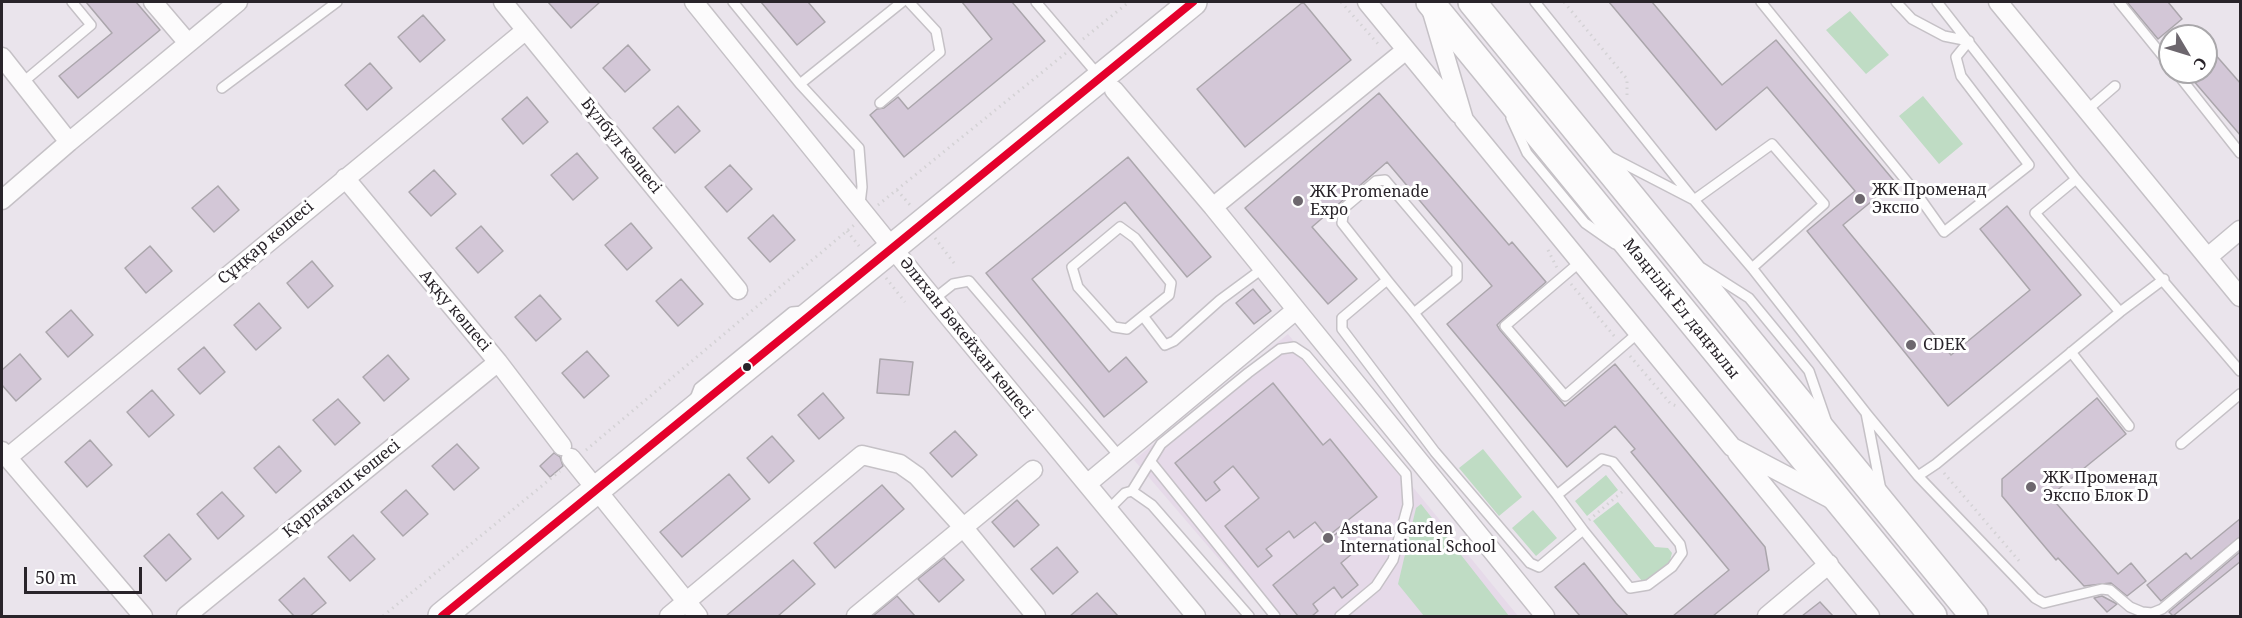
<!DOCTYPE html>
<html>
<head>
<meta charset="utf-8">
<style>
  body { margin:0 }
  #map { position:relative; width:2242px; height:618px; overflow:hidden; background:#eae4ec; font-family:"Noto Serif",serif }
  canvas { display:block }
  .frame { position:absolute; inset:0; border:3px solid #29242a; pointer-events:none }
  .north { position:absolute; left:2158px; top:24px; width:60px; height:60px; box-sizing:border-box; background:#fff; border:2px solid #a9a7aa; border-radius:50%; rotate:128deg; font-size:16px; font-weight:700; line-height:24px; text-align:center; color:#29242a }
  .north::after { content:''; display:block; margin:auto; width:21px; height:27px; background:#6d676e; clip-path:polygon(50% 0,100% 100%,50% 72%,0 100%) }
  .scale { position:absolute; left:24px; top:567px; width:118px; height:27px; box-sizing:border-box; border:3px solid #29242a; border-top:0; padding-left:8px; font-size:18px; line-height:21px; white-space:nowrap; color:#29242a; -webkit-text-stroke:4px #fff; paint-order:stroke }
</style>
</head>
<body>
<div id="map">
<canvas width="2242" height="618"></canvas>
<div class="frame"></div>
<div class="north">С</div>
<div class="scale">50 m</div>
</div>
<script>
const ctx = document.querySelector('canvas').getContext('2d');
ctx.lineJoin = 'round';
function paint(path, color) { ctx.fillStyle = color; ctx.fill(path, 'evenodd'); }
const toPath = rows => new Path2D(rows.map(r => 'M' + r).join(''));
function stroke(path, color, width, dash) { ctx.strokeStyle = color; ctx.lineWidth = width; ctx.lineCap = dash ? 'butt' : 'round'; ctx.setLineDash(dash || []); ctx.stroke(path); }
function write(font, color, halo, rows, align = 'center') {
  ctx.font = font + ' "Noto Serif",serif'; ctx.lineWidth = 6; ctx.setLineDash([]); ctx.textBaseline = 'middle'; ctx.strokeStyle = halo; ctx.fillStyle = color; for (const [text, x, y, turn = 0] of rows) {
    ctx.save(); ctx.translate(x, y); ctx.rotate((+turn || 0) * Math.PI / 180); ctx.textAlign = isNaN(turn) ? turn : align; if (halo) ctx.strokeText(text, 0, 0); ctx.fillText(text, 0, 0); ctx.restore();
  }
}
const built = toPath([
  [1288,334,1518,616,1268,616,1134,460]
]);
const green = toPath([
  [1850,11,1889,55,1866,74,1826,30],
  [1923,96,1963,144,1939,164,1899,116],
  [1483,449,1522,497,1499,516,1459,468],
  [1606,475,1618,490,1587,516,1575,501],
  [1618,502,1655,547,1668,548,1672,553,1669,564,1648,580,1642,581,1593,521],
  [1421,504,1509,616,1424,616,1398,584,1416,508],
  [1533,510,1557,538,1536,556,1512,528]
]);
const building = toPath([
  [86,2,136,2,160,30,78,98,59,76,112,33,86,2],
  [548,2,600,2,571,28,548,2],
  [761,2,808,2,825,22,797,45,761,2],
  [962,2,1012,2,1045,41,904,157,870,115,877,109,884,108,898,97,908,109,992,39,962,2],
  [1303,2,1351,60,1245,147,1197,89,1303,2],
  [1609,2,1652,2,1722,85,1776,40,1895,182,1843,225,1951,355,2030,290,1980,229,2007,206,2081,295,1948,406,1807,231,1855,191,1767,87,1716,130,1609,2],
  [2127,2,2168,2,2182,19,2158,39,2127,2],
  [423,15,445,40,420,62,398,37,423,15],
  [2206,44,2241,84,2241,136,2186,72,2206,72,2206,44],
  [628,45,650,70,625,92,603,68,628,45],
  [370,63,392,88,367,110,345,85,370,63],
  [1379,93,1509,245,1512,242,1546,282,1501,321,1497,325,1500,330,1565,406,1615,364,1765,547,1769,570,1713,616,1673,616,1729,570,1631,452,1635,449,1615,426,1567,467,1447,324,1492,286,1387,162,1312,227,1357,279,1328,304,1245,208,1379,93],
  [527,97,548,122,523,144,502,119,527,97],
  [678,106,700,131,675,153,653,128,678,106],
  [577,153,598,178,573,200,551,175,577,153],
  [1128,157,1211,257,1187,277,1125,202,1032,279,1109,372,1126,357,1147,382,1104,417,986,273,1128,157],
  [730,165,752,189,727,212,705,187,730,165],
  [434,170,456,194,431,216,409,192,434,170],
  [218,186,239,210,214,232,192,208,218,186],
  [773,215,795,240,770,262,748,238,773,215],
  [631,223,652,248,627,270,605,245,631,223],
  [481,226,503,251,478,273,456,248,481,226],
  [150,246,172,271,146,293,125,268,150,246],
  [312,261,333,286,308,308,287,283,312,261],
  [681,279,703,304,678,326,656,301,681,279],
  [1253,289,1271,311,1254,324,1236,303,1253,289],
  [540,295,561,319,536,341,515,317,540,295],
  [259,303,281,328,256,350,234,325,259,303],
  [71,310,93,335,68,357,46,332,71,310],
  [204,347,225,372,200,394,178,369,204,347],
  [587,351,609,376,584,398,562,373,587,351],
  [20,354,41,379,16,401,2,385,2,370,20,354],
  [388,355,409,379,384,401,363,377,388,355],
  [880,359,913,362,909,395,877,393,880,359],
  [1273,383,1323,445,1330,439,1377,497,1327,537,1315,522,1294,538,1289,531,1266,549,1272,556,1258,567,1225,526,1259,498,1233,466,1214,482,1220,490,1206,501,1175,463,1273,383],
  [152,390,174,415,149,437,127,412,152,390],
  [823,393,844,418,819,439,798,415,823,393],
  [2097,398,2126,434,2050,496,2118,574,2131,563,2146,581,2127,596,2111,583,2084,586,2058,558,2056,560,2002,496,2002,479,2097,398],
  [338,399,360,423,335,445,313,420,338,399],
  [955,431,977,455,952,477,930,453,955,431],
  [772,436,794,461,769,483,747,458,772,436],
  [90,440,112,465,87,487,65,462,90,440],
  [457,444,479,468,454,490,432,466,457,444],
  [279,446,301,471,276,493,254,468,279,446],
  [554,453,560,457,563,466,550,477,540,466,554,453],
  [729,474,750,499,682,557,660,532,729,474],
  [882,485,904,509,835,568,814,543,882,485],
  [406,490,428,514,403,536,381,512,406,490],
  [222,492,244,516,218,539,197,514,222,492],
  [1017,500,1039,525,1014,547,992,522,1017,500],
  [2241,518,2241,536,2161,601,2147,585,2186,553,2191,559,2241,518],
  [1337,533,1353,553,1341,563,1358,585,1342,598,1334,587,1313,604,1318,611,1312,616,1298,616,1273,585,1337,533],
  [169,534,191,559,166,581,144,556,169,534],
  [353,535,375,559,350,581,328,557,353,535],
  [1057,547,1078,572,1053,594,1031,569,1057,547],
  [2241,551,2241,561,2173,616,2169,612,2241,551],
  [944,558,964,580,939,602,918,579,944,558],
  [793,560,815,584,778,616,726,616,793,560],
  [1584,563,1616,603,1628,616,1580,616,1568,602,1555,587,1584,563],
  [304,578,326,603,310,616,294,616,279,600,304,578],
  [1097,593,1118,616,1070,616,1097,593],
  [897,596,915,616,873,616,897,596],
  [2102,596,2117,604,2107,612,2094,598,2102,596],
  [1820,602,1833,616,1802,616,1820,602]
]);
const path = toPath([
  [1341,2,1379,45],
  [1564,2,1627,79,1627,98],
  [1083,39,1129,2],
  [897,190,910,205],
  [878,205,1066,53],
  [847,231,859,246],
  [935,238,954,263],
  [1548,250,1557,268],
  [886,278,905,302],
  [1571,284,1615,337],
  [1630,356,1670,403,1676,406],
  [586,450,854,225],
  [1944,473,2020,562],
  [1589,520,1623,491],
  [383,616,560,471]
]);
const lane = toPath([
  [733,2,800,84,859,148,862,187,860,204],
  [1036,2,1099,76],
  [1535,2,1694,200,1772,144,1824,204,1752,268],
  [1761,2,1917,194,1944,232,2029,165,1961,76,1956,57,1969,41,1944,36,1912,19,1896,2],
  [1937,2,2076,179],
  [2119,2,2170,65],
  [2176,72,2240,153],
  [22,83,91,25,72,2],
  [800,84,902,2],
  [222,88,337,2],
  [880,103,940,52,936,31,909,2],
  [2087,110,2115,86],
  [1511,118,1527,153,1585,223,1615,244],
  [1609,156,1694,200,1752,268,1866,413,1881,490],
  [1385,180,1457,265,1457,278,1414,313,1557,495,1602,459,1613,462,1680,544,1682,553,1672,567,1648,585,1630,588,1583,530,1539,567,1530,563,1435,452,1342,329,1342,318,1387,280,1342,223,1344,208,1376,181,1385,180],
  [1580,262,1505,326,1565,396,1638,333],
  [1702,268,1749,298,1809,371,1826,420],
  [1387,280,1414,313],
  [934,299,953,284,969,281,1120,457],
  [2120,312,2164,279],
  [1143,316,1127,329,1114,327,1078,287,1072,267,1120,227,1135,238,1171,283,1169,295,1143,316,1165,345,1174,341,1220,300,1262,269],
  [2071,352,2129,426],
  [694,401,699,388,792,312,803,311],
  [1866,413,1918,476,2035,598,2044,603,2102,589,2110,590,2130,607,2142,612,2152,613,2162,609,2240,543],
  [2181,444,2240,394],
  [1151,462,1275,616],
  [1918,476,1936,464,2120,312,2035,213,2076,179,2240,371],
  [1132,491,1152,505,1249,616],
  [1557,495,1583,530],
  [1109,509,1125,493,1132,491,1161,444,1248,373,1280,349,1294,347,1306,355,1406,474,1408,505,1393,560,1376,586,1340,616]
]);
const street = toPath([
  [153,2,188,43],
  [503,2,738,290],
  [694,2,924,287,1196,616],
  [1367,2,1459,114],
  [1998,2,2240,297],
  [1432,12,1464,120,1732,447,1831,499],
  [1406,50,1213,207,1545,616],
  [2,57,69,142,238,2],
  [1114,90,1213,207],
  [345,178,498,362,562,446],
  [2,200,69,142],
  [2208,257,2240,230],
  [2,451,143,616],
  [1737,453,1870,616],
  [7,458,526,30],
  [571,458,698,616],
  [1087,484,1296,310],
  [186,616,498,362],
  [669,616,862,455,900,464,917,476,963,527,1036,616],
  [856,616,1033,470],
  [1767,616,1829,564]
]);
const secondary = toPath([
  [1430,2,1933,616],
  [1472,2,1974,616],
  [442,616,1193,2]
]);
const bus1 = toPath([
  [442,616,1193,2]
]);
const markers = [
  [1860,199,6,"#6d676e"],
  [1298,201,6,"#6d676e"],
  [1911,345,6,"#6d676e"],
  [747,367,5,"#29242a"],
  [2031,487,6,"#6d676e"],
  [1328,538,6,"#6d676e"]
];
const streetNames = [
  ["Бұлбұл көшесі",621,146,51],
  ["Сұңқар көшесі",266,243,-40],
  ["Мәңгілік Ел даңғылы",1681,309,51],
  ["Аққу көшесі",455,311,50],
  ["Әлихан Бөкейхан көшесі",966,338,51],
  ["Қарлығаш көшесі",342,489,-39]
];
const poiNames = [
  ["ЖК Променад",1872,190],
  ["Экспо",1872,208],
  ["ЖК Promenade",1310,192],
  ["Expo",1310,210],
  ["CDEK",1923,345],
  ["ЖК Променад",2043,478],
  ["Экспо Блок D",2043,496],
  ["Astana Garden",1340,529],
  ["International School",1340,547]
];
paint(built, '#e6dae9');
paint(green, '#bfdcc4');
paint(building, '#d3c7d7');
stroke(building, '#aba6ac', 1.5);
stroke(lane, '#c5c1c6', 12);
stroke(street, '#c5c1c6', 21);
stroke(secondary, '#c5c1c6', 30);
stroke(path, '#d4d2d5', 3, [1.5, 4.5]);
stroke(lane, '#fcfbfc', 9);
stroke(street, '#fcfbfc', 18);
stroke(secondary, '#fcfbfc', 27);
stroke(bus1, '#e4002b', 8);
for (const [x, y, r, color] of markers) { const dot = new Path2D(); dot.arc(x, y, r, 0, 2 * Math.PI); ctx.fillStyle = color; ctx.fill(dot); stroke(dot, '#fff', 2); }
write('16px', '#29242a', '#fff', streetNames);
write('16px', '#29242a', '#fff', poiNames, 'left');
</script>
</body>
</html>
